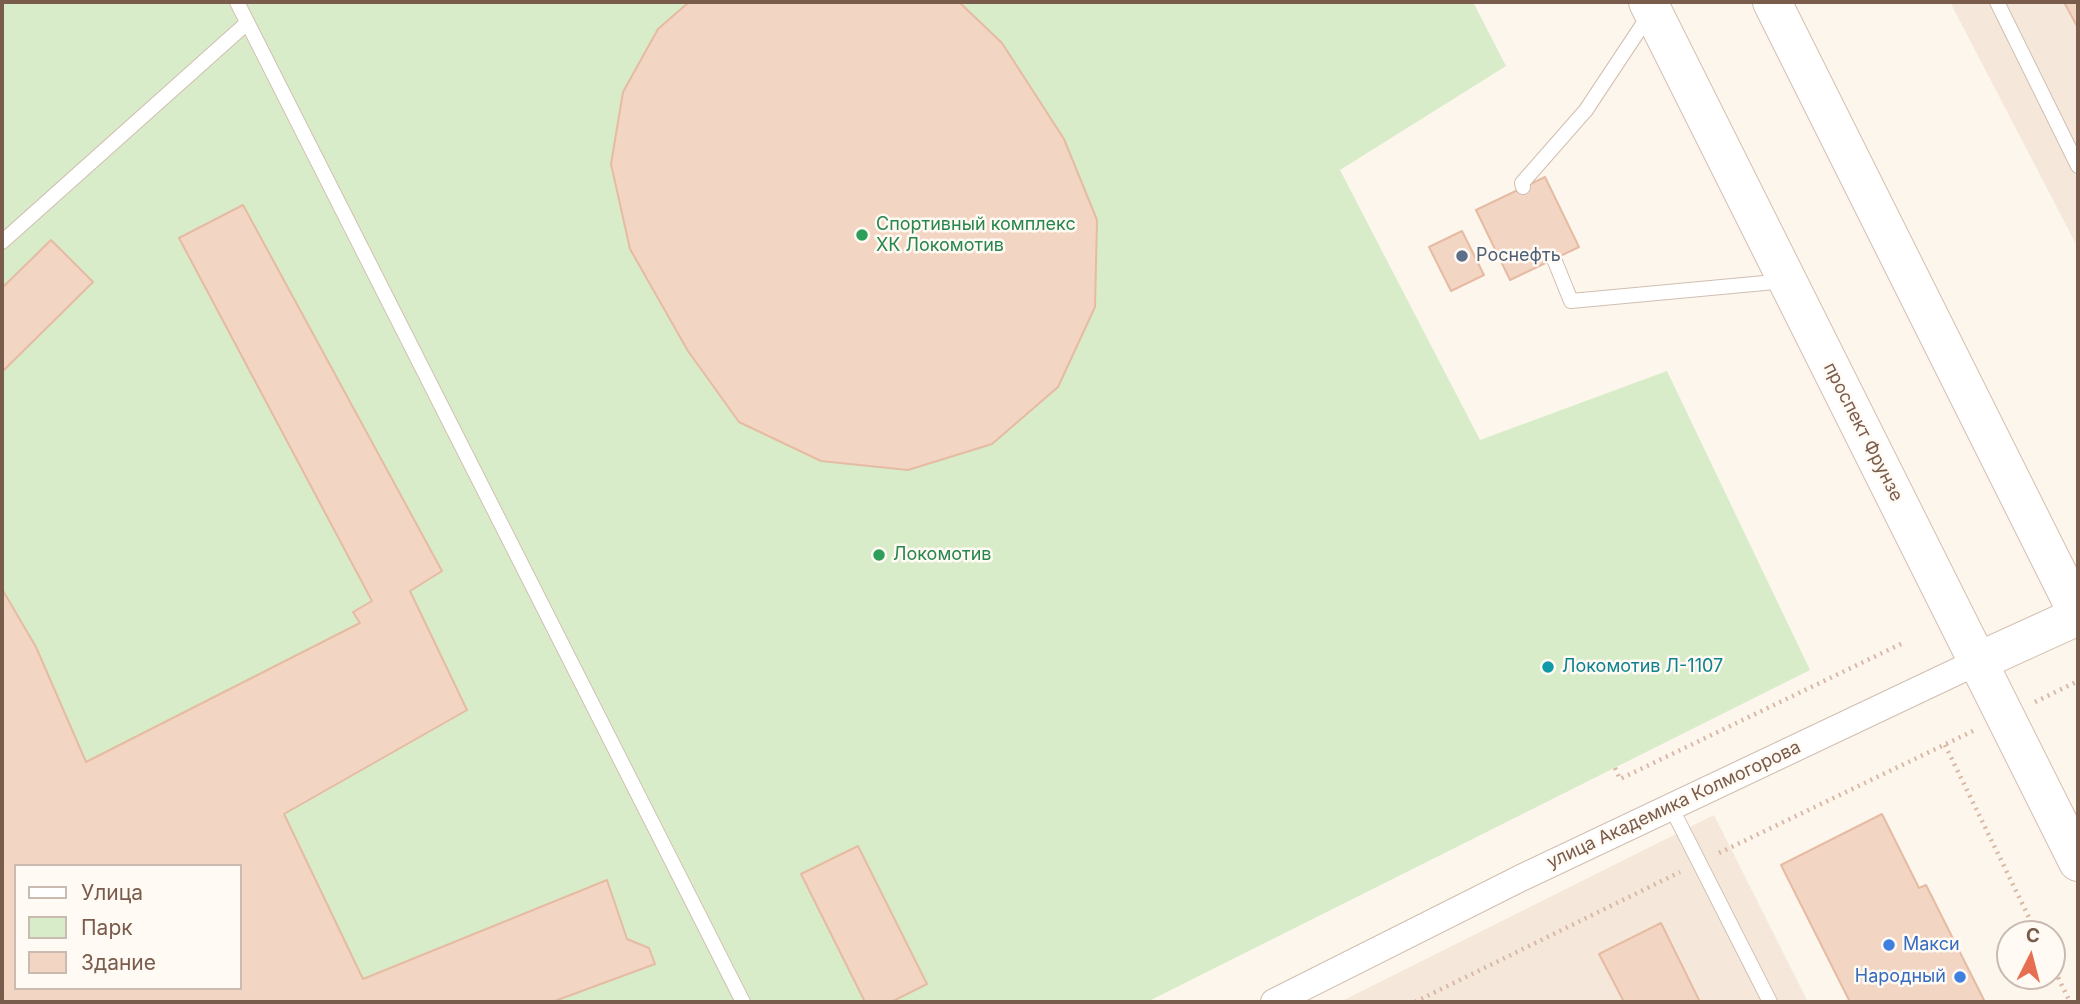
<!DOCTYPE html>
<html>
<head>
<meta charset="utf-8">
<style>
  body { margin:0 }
  #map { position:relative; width:2080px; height:1004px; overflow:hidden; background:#fdf6ec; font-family:Inter,sans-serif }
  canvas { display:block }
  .frame { position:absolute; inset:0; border:4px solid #7a5c4d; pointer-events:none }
  .legend { position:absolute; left:14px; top:864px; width:228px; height:126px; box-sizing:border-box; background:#fffaf3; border:2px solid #cabbb1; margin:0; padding:9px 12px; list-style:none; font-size:21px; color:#7a5c4d }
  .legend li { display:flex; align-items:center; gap:14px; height:35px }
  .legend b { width:35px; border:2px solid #cabbb1 }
  .north { position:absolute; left:1996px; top:920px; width:70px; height:70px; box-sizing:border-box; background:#fffaf3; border:2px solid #cabbb1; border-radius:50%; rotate:6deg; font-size:19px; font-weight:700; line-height:28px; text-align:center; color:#7a5c4d }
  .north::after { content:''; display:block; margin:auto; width:24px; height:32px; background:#e76f51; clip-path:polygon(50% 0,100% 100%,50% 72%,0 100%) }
</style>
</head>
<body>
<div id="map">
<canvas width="2080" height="1004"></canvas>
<div class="frame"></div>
<ul class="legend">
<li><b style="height:9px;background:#fff"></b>Улица</li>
<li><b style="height:19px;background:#d8ecc9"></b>Парк</li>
<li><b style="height:19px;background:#f3d5c3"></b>Здание</li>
</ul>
<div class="north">С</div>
</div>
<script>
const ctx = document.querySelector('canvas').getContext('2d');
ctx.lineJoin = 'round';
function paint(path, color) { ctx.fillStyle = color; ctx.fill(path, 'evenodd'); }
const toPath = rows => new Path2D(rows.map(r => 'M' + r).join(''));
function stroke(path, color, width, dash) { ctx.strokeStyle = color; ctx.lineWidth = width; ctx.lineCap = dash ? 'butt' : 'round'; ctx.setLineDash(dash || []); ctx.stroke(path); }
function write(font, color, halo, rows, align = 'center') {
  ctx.font = font + ' Inter,sans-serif'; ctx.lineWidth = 5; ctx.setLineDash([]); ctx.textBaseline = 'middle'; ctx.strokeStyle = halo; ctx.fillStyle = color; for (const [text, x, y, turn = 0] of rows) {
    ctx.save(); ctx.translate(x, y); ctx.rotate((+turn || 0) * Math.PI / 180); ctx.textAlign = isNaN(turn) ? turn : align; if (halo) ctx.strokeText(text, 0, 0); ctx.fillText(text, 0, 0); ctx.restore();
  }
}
const residential = toPath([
  [1950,2,2078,2,2078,248],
  [1714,815,1808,1002,1340,1002]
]);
const green = toPath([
  [2,2,1473,2,1506,66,1340,170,1480,440,1667,371,1810,670,1147,1002,2,1002],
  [16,866,240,866,240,988,16,988]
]);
const building = toPath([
  [689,2,959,2,1002,43,1064,139,1097,220,1095,307,1058,387,992,444,908,470,821,461,739,422,688,351,630,249,611,164,623,92,658,29,689,2],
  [2064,2,2078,2,2078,28,2064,2],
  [1545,177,1579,247,1510,280,1476,210,1545,177],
  [243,205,442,571,410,591,467,710,284,814,363,979,607,880,627,939,649,948,655,964,552,1002,2,1002,2,589,36,647,86,762,360,623,353,612,372,601,179,238,243,205],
  [16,866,240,866,240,988,16,988,16,866],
  [1462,231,1484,275,1451,291,1429,247,1462,231],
  [51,240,93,282,2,372,2,288,51,240],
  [1882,814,1919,888,1926,885,1985,1002,1850,1002,1781,865,1882,814],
  [858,846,927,984,891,1002,865,1002,801,874,858,846],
  [1661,923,1700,1002,1624,1002,1599,954,1661,923]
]);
const path = toPath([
  [2035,702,2078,681],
  [1945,745,2037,934],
  [1615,768,1620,779,1905,642],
  [1719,853,1973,731],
  [2052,965,2070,1002],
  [1415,1002,1680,872]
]);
const lane = toPath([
  [237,2,743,1002],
  [1997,2,2078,166],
  [1523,187,1522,183,1586,110,1649,15],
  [2,242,247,23],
  [1554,259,1571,301,1786,281],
  [1671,807,1770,1002]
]);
const street = toPath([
  [1274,1002,1521,878,1977,662]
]);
const secondary = toPath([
  [1648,2,2078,862],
  [1772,2,2078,614],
  [1977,662,2078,616]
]);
const markers = [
  [862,235,7,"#2e9e5b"],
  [1462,256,7,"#5c6f8a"],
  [879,555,7,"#2e9e5b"],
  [1548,667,7,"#0f9aa8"],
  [1889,945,7,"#3f7fe0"],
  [1960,977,7,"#3f7fe0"]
];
const leisureNames = [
  ["Спортивный комплекс",876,225],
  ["ХК Локомотив",876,246],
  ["Локомотив",893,555]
];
const serviceNames = [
  ["Роснефть",1476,256]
];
const streetNames = [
  ["проспект Фрунзе",1863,432,63],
  ["улица Академика Колмогорова",1674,805,-25]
];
const cultureNames = [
  ["Локомотив Л-1107",1562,667]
];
const shopNames = [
  ["Макси",1903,945],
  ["Народный",1946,977,"right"]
];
paint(residential, '#f5e8da');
paint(green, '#d8ecc9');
paint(building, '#f3d5c3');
stroke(building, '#e6bba3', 2);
stroke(lane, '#d1beb0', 16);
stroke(street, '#d1beb0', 28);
stroke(secondary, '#d6c0b0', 40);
stroke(path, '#d9b8a5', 4.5, [2, 5]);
stroke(lane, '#fff', 14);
stroke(street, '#fff', 26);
stroke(secondary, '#fff', 38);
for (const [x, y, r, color] of markers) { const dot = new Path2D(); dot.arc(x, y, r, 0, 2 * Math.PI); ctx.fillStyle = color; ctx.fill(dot); stroke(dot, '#fffaf3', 2.5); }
write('18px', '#27864d', '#fffaf3', leisureNames, 'left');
write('18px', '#4e5e75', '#fffaf3', serviceNames, 'left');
write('18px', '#7a5c4d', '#fffaf3', streetNames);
write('18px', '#0d838f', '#fffaf3', cultureNames, 'left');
write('18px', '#366cbe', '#fffaf3', shopNames, 'left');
</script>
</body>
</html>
